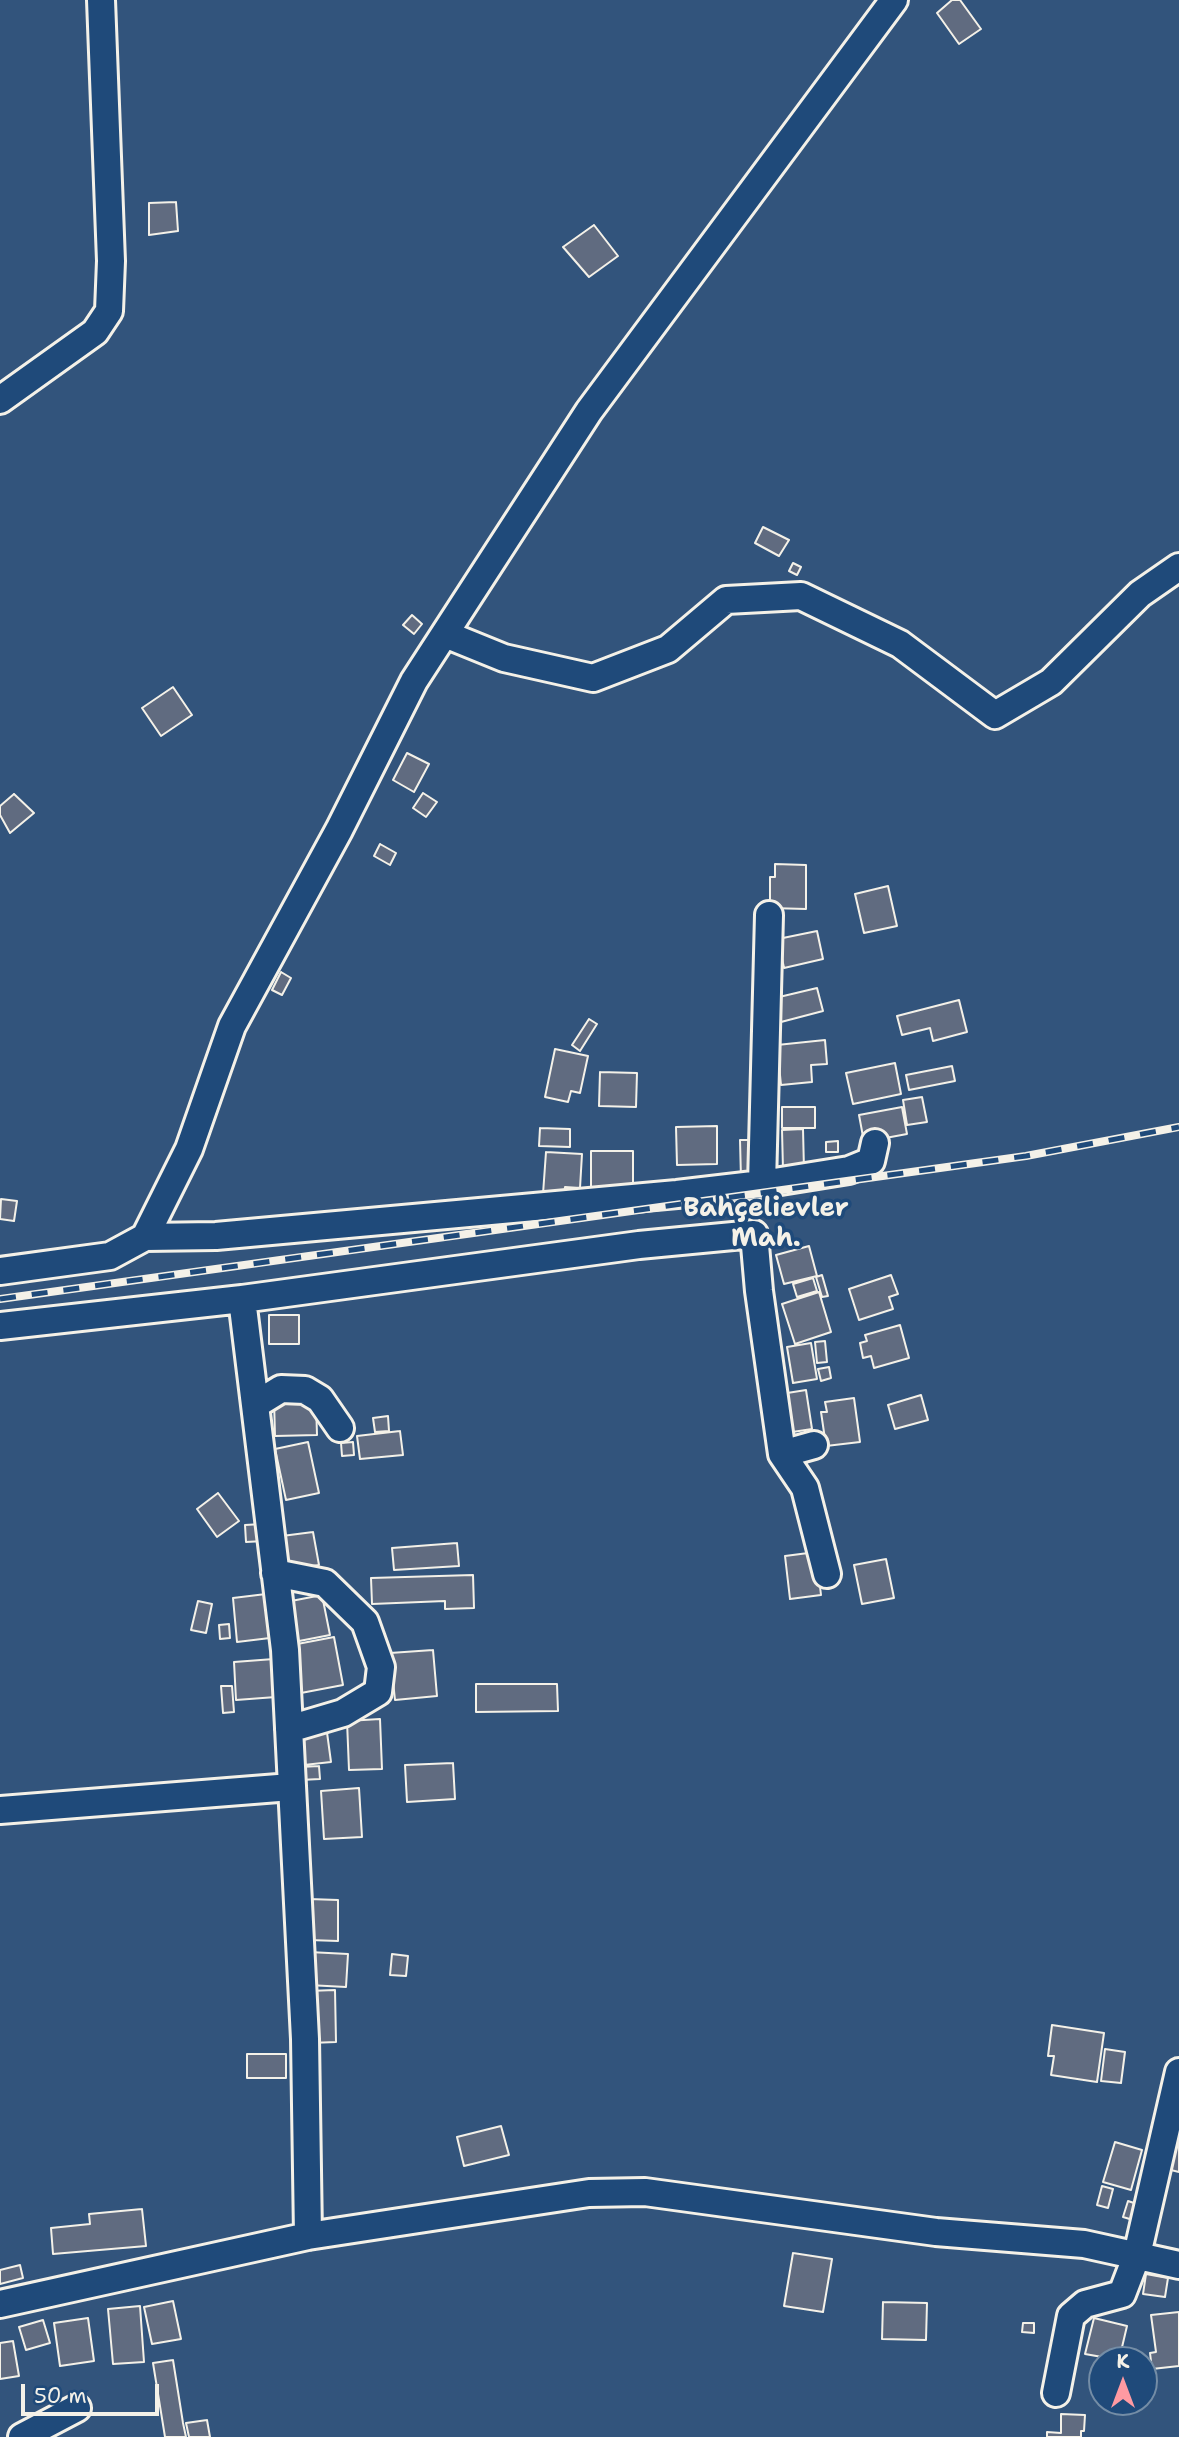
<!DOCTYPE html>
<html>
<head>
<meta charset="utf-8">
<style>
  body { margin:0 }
  #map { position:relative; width:1179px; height:2437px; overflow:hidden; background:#32547c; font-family:"Shantell Sans",sans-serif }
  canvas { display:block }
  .north { position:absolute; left:1088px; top:2346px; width:70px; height:70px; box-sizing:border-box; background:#1f4a7a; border:2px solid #748da6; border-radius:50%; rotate:0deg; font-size:19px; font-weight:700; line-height:28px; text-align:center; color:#f4f1e8 }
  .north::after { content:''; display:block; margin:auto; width:24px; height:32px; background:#ff9aa2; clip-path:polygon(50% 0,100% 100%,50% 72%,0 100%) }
  .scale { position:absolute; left:21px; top:2384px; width:138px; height:32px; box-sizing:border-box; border:4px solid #f4f1e8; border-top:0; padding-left:9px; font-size:21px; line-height:24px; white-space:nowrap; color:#f4f1e8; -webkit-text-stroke:5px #1f4a7a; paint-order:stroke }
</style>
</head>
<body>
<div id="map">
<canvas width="1179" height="2437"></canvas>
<div class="north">K</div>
<div class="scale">50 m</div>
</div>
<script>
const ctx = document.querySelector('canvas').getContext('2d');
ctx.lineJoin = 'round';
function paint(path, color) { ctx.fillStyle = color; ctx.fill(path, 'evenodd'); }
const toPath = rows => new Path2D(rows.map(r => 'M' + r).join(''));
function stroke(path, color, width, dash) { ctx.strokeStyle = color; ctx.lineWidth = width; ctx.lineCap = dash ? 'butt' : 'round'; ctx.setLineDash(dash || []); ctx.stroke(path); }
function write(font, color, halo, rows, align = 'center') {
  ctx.font = font + ' "Shantell Sans",sans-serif'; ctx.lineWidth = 7; ctx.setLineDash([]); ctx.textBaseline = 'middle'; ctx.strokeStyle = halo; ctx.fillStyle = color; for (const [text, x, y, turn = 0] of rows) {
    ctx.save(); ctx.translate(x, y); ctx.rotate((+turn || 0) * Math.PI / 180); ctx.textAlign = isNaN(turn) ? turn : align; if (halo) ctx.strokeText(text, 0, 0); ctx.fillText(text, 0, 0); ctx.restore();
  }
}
const building = toPath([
  [952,0,960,0,981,29,959,44,937,13,952,0],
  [176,202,178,231,149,235,149,203,176,202],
  [594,225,618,256,589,277,563,247,594,225],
  [763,527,789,540,779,556,755,543,763,527],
  [793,563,801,567,797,575,789,571,793,563],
  [412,615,422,624,414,634,403,625,412,615],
  [173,687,192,715,161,736,142,708,173,687],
  [407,753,429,764,414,792,393,780,407,753],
  [423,793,437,802,426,817,413,808,423,793],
  [14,794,34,813,10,833,0,815,0,806,14,794],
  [380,844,396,853,390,865,374,856,380,844],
  [775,864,806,865,806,909,770,908,770,877,775,877,775,864],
  [888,886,897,926,864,933,855,894,888,886],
  [817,931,823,959,784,968,778,939,817,931],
  [281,972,291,978,282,995,272,990,281,972],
  [817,988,823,1011,781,1022,775,998,817,988],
  [959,1000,967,1032,933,1041,930,1028,902,1035,897,1016,959,1000],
  [589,1019,597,1024,580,1051,572,1045,589,1019],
  [825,1040,827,1064,811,1065,812,1082,781,1085,777,1045,825,1040],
  [555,1049,588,1056,580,1093,571,1091,568,1102,545,1097,555,1049],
  [895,1063,901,1094,853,1104,846,1073,895,1063],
  [952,1066,955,1081,909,1090,906,1075,952,1066],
  [600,1072,637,1073,636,1107,599,1106,600,1072],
  [922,1097,927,1122,907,1125,903,1100,922,1097],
  [782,1107,815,1107,815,1128,782,1128,782,1107],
  [902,1107,907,1134,864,1142,859,1115,902,1107],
  [717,1126,717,1164,677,1165,676,1127,717,1126],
  [540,1128,570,1129,570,1147,539,1146,540,1128],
  [803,1129,804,1170,783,1170,782,1130,803,1129],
  [740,1140,751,1140,752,1178,741,1179,740,1140],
  [838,1141,838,1152,826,1152,826,1142,838,1141],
  [591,1151,633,1151,633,1190,591,1190,591,1151],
  [546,1152,582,1154,580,1188,565,1187,564,1196,543,1194,546,1152],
  [1,1199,17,1201,14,1221,0,1219,1,1199],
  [809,1246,817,1276,784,1284,776,1255,809,1246],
  [822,1275,828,1296,822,1297,816,1277,822,1275],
  [891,1275,898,1294,889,1297,893,1309,859,1320,849,1289,891,1275],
  [813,1278,817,1291,797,1297,793,1284,813,1278],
  [819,1292,831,1332,795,1344,782,1304,819,1292],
  [269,1315,299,1315,299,1344,269,1344,269,1315],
  [900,1325,909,1358,874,1368,871,1356,863,1358,860,1343,867,1341,865,1335,900,1325],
  [825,1341,827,1362,817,1363,815,1342,825,1341],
  [811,1343,817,1379,793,1383,787,1347,811,1343],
  [829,1367,831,1378,821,1381,818,1369,829,1367],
  [806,1390,812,1429,786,1433,781,1394,806,1390],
  [921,1395,928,1420,895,1429,888,1405,921,1395],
  [854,1398,860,1442,826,1446,821,1412,827,1412,825,1402,854,1398],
  [274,1400,316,1402,317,1435,275,1436,274,1400],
  [388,1416,389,1431,375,1432,373,1418,388,1416],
  [400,1431,403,1455,360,1459,357,1436,400,1431],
  [308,1442,319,1493,286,1500,275,1449,308,1442],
  [353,1442,354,1455,342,1456,341,1443,353,1442],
  [218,1493,239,1521,217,1537,197,1509,218,1493],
  [262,1524,264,1541,246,1542,245,1525,262,1524],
  [313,1532,319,1565,287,1570,282,1536,313,1532],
  [457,1543,459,1566,394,1570,392,1548,457,1543],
  [816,1552,821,1595,790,1599,785,1556,816,1552],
  [886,1559,894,1598,862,1604,854,1565,886,1559],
  [473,1575,474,1608,445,1609,445,1601,372,1604,371,1578,473,1575],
  [266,1594,270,1638,237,1642,233,1598,266,1594],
  [322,1595,330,1635,294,1642,286,1602,322,1595],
  [198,1601,212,1604,206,1633,191,1630,198,1601],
  [229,1624,230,1638,220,1639,219,1625,229,1624],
  [334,1637,343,1685,301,1693,292,1645,334,1637],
  [433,1650,437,1696,395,1700,390,1653,433,1650],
  [274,1659,276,1697,236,1700,234,1662,274,1659],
  [476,1684,557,1684,558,1711,476,1712,476,1684],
  [221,1686,232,1686,234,1712,223,1713,221,1686],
  [380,1719,382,1769,349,1770,347,1721,380,1719],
  [326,1725,331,1762,304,1765,299,1728,326,1725],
  [453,1763,455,1799,407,1802,405,1765,453,1763],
  [319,1766,320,1779,300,1780,300,1767,319,1766],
  [359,1788,362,1837,324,1839,321,1791,359,1788],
  [309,1899,338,1900,338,1941,309,1940,309,1899],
  [309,1952,348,1954,346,1987,308,1985,309,1952],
  [392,1954,408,1956,406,1976,390,1975,392,1954],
  [335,1990,336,2042,310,2043,308,1991,335,1990],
  [1052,2025,1104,2033,1097,2082,1051,2075,1054,2056,1048,2056,1052,2025],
  [1105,2049,1125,2052,1121,2083,1101,2081,1105,2049],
  [247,2054,286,2054,286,2078,247,2078,247,2054],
  [501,2126,509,2155,464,2166,457,2137,501,2126],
  [1176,2133,1179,2134,1179,2172,1167,2169,1176,2133],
  [1115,2142,1142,2150,1131,2190,1103,2182,1115,2142],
  [1102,2186,1113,2189,1108,2208,1097,2205,1102,2186],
  [1128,2201,1137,2204,1133,2220,1123,2217,1128,2201],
  [142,2209,146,2246,53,2254,51,2228,90,2224,89,2214,142,2209],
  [793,2253,832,2259,823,2312,784,2306,793,2253],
  [20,2265,23,2278,0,2284,0,2270,20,2265],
  [1146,2274,1168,2278,1165,2297,1143,2294,1146,2274],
  [173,2301,181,2339,152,2344,144,2307,173,2301],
  [883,2302,927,2303,926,2340,882,2339,883,2302],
  [140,2306,144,2362,113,2364,108,2309,140,2306],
  [1179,2312,1179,2366,1152,2369,1150,2353,1156,2352,1151,2315,1179,2312],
  [88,2318,94,2361,60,2366,54,2323,88,2318],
  [1094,2318,1127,2326,1119,2360,1085,2354,1094,2318],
  [43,2320,50,2343,26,2350,19,2327,43,2320],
  [1023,2323,1034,2323,1034,2333,1022,2332,1023,2323],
  [13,2341,19,2376,0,2379,0,2343,13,2341],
  [173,2360,183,2423,186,2437,165,2437,153,2363,173,2360],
  [1061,2414,1085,2415,1084,2431,1081,2431,1081,2437,1047,2437,1047,2432,1061,2433,1061,2414],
  [207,2420,210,2437,189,2437,186,2423,207,2420]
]);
const minor = toPath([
  [0,400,95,332,109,311,111,261,101,0],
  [445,634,504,658,593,678,668,649,726,600,801,596,900,644,995,715,1051,682,1140,594,1179,567],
  [762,1184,769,915],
  [145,1237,216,1236,677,1194,762,1184,849,1170,871,1161,875,1143],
  [0,1271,110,1256,145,1237,189,1149,232,1026,339,830,414,681,589,411,894,0],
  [0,1326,242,1299],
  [255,1405,281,1389,305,1390,320,1399,340,1428],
  [782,1454,814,1445],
  [275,1573,325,1583,365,1622,381,1667,378,1692,343,1713,289,1729],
  [0,1810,291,1787],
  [308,2236,305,2039,285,1650,242,1299,639,1245,754,1234,759,1291,782,1454,805,1488,827,1574],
  [0,2304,308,2236,589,2193,645,2192,936,2232,1084,2244,1179,2265],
  [1056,2393,1071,2316,1085,2304,1122,2294,1137,2255,1179,2072],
  [22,2437,77,2408]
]);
const rail = toPath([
  [0,1299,1026,1156,1179,1127]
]);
const districtNames = [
  ["Bahçelievler",766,1209],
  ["Mah.",766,1239]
];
paint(building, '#606b80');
stroke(building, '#f4f1e8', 2);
stroke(minor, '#f4f1e8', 32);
stroke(minor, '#1f4a7a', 26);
stroke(rail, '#f4f1e8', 8);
stroke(rail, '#1f4a7a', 5, [16]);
write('bold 26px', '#f4f1e8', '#1f4a7a', districtNames);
</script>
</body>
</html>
